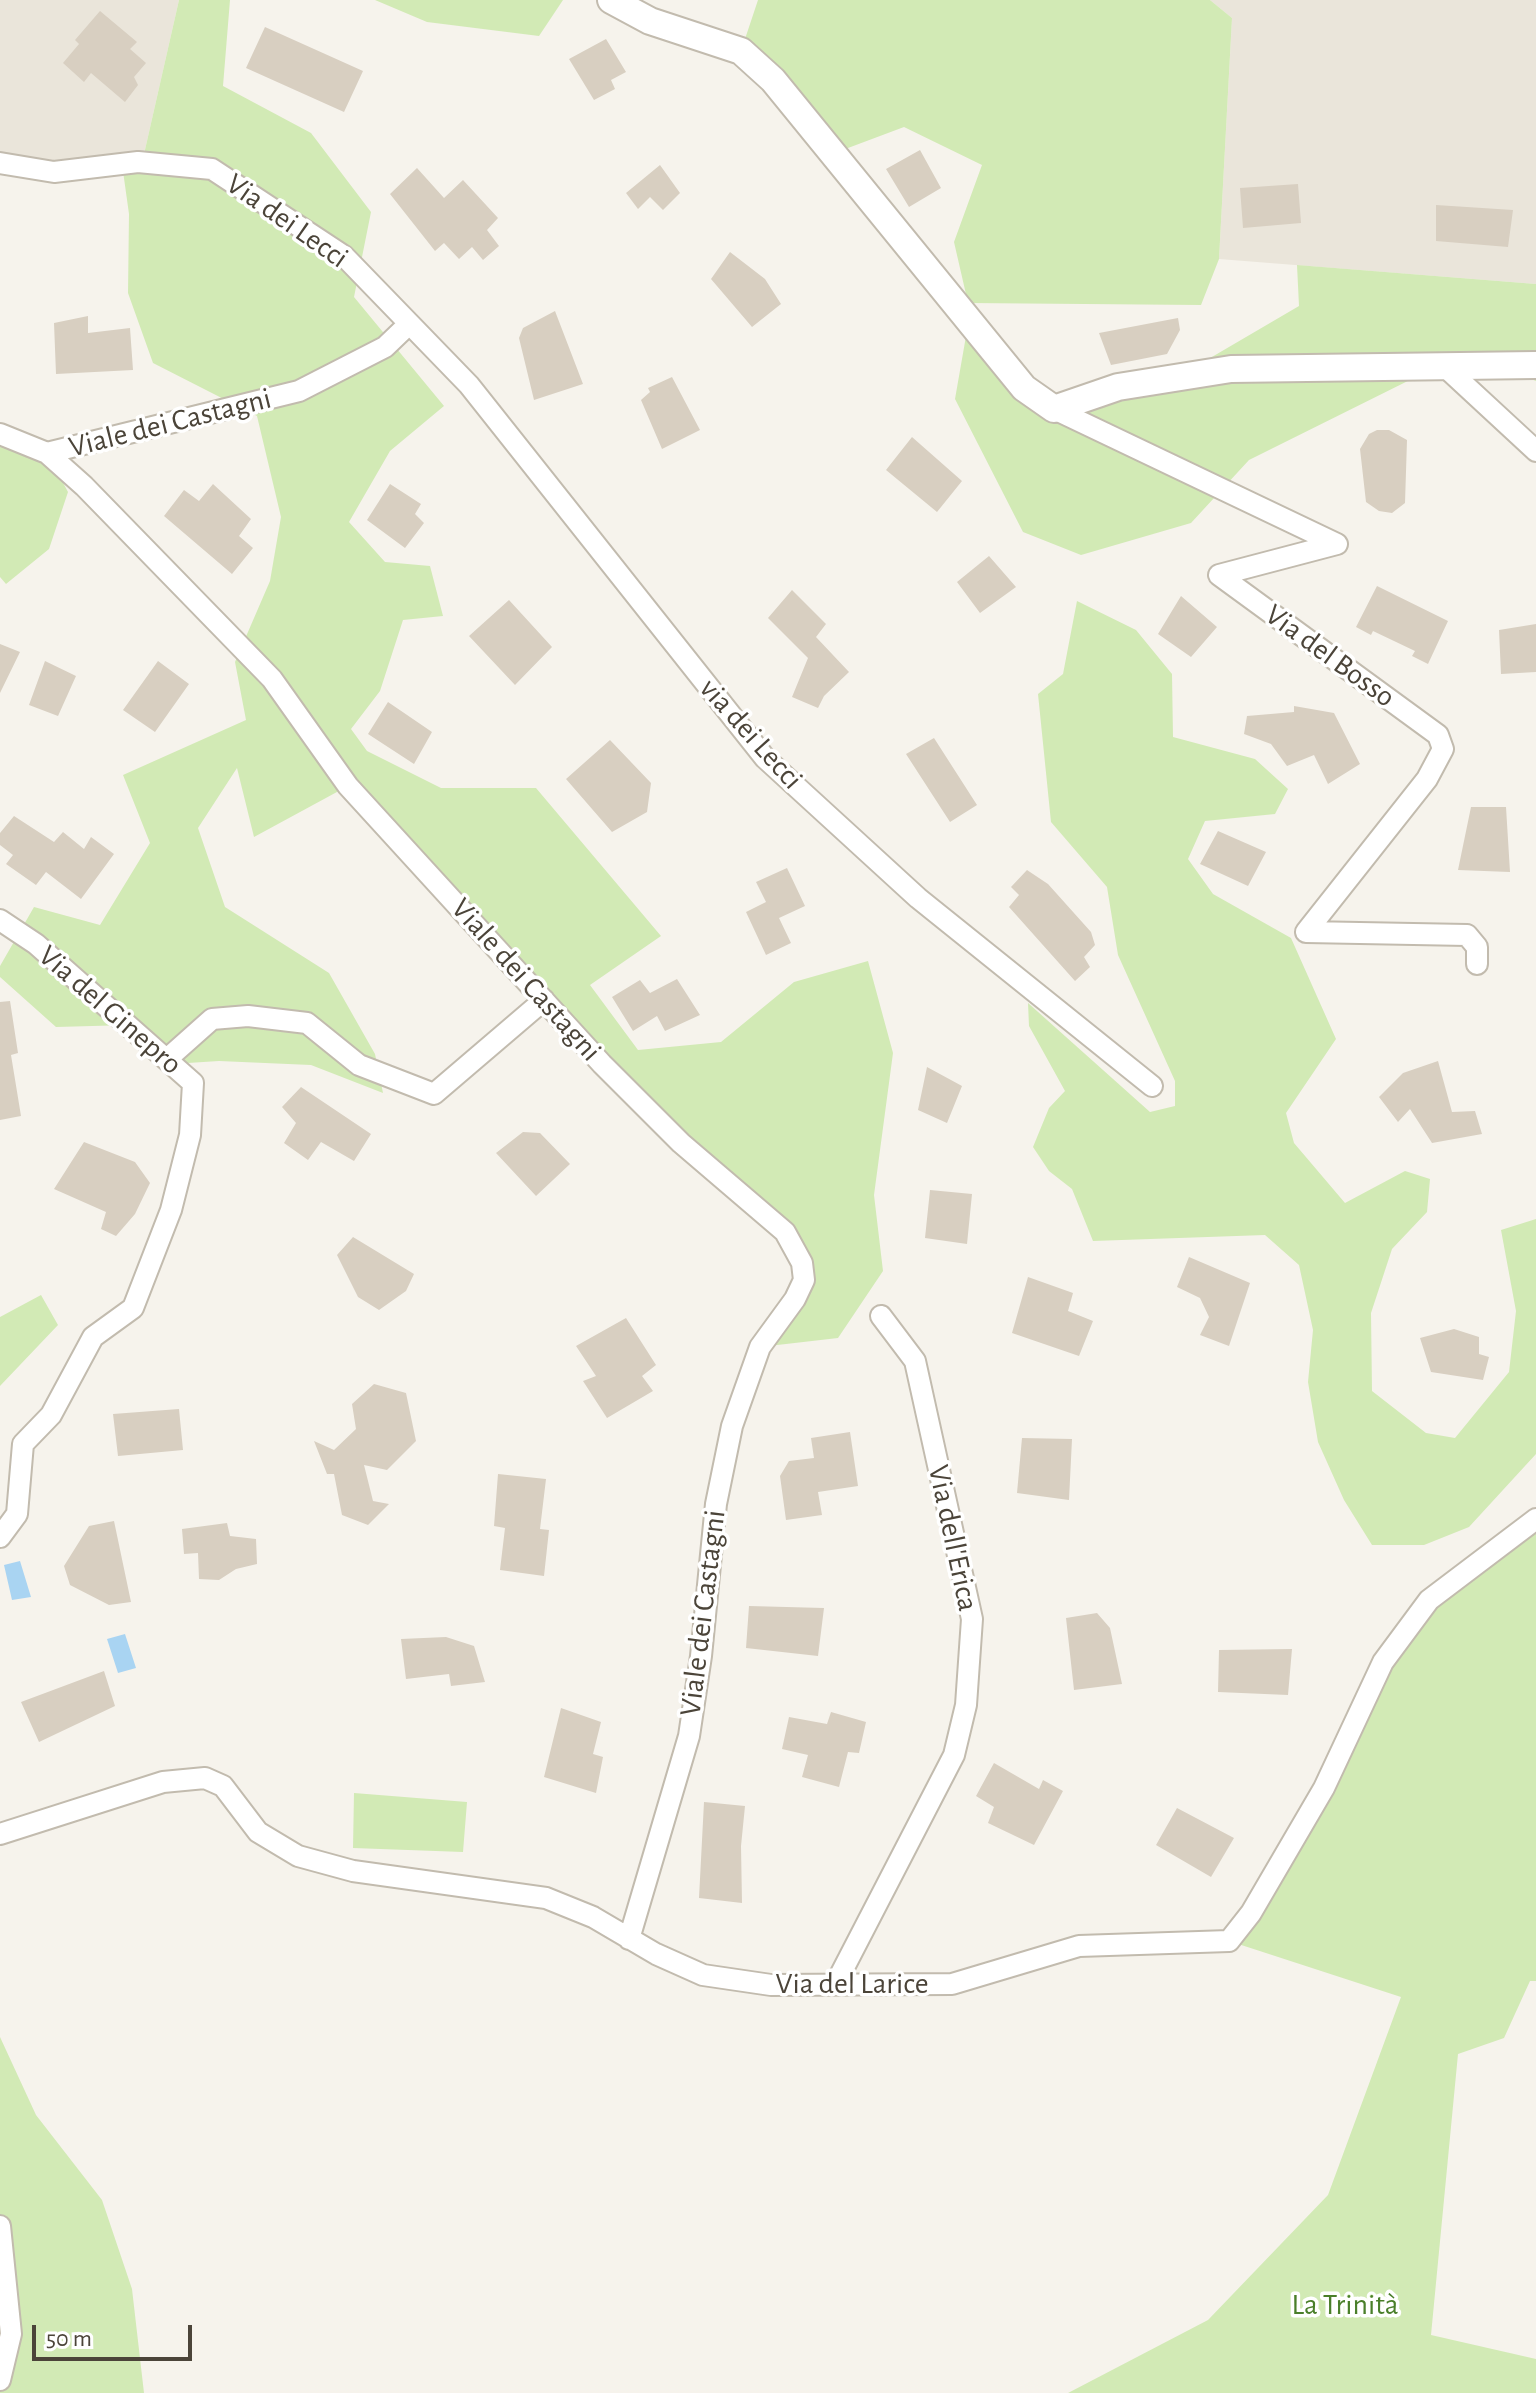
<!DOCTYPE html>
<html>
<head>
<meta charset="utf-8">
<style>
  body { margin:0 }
  #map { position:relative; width:1536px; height:2393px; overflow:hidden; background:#f6f3ec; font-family:"Alegreya Sans",sans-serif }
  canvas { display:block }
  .scale { position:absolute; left:32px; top:2325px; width:160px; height:36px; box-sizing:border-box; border:4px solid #4b4439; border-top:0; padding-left:10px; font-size:24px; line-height:28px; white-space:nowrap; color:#4b4439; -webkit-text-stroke:6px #fff; paint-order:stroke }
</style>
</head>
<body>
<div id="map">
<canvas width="1536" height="2393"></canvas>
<div class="scale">50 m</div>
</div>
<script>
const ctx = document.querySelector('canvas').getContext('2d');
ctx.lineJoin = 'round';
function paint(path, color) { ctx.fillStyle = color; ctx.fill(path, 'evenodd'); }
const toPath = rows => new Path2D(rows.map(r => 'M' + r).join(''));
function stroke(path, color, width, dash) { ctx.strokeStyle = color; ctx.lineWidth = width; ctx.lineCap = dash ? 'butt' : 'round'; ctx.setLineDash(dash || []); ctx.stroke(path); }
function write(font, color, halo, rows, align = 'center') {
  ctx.font = font + ' "Alegreya Sans",sans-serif'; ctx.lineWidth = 7; ctx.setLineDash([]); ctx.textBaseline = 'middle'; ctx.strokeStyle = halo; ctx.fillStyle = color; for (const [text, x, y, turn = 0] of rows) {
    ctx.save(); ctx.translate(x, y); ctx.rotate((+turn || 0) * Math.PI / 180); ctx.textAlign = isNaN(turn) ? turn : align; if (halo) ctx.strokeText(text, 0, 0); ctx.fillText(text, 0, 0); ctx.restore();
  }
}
const residential = toPath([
  [0,0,179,0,142,163,54,172,0,160],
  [1210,0,1536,0,1536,284,1219,259,1232,18]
]);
const green = toPath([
  [179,0,230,0,223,86,311,133,371,212,354,297,444,406,390,451,349,522,385,562,430,566,443,616,403,620,380,691,351,729,367,751,441,788,536,788,661,936,590,985,638,1050,721,1042,794,982,868,961,893,1053,874,1195,883,1271,838,1338,760,1347,802,1263,681,1143,348,786,254,837,237,768,198,828,225,907,329,973,375,1054,383,1093,311,1065,219,1061,172,1064,129,1025,56,1027,0,977,0,966,34,907,100,925,150,843,123,775,246,720,235,662,270,581,281,517,257,416,153,363,128,293,129,214,122,164,142,163],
  [375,0,563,0,539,36,427,22],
  [758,0,1210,0,1232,18,1219,259,1201,305,968,303,954,242,982,165,904,127,832,154,741,51],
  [1297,265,1536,284,1536,381,1490,364,1442,364,1249,460,1191,523,1081,555,1023,532,955,399,969,319,1065,414,1176,378,1299,306],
  [0,434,47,453,68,492,49,549,6,584,0,577],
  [1077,601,1136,630,1172,674,1173,737,1255,759,1288,789,1275,814,1205,821,1188,859,1213,894,1291,938,1336,1039,1286,1113,1294,1143,1345,1203,1405,1171,1430,1179,1427,1212,1392,1249,1371,1313,1372,1391,1426,1433,1455,1438,1509,1372,1516,1311,1501,1230,1536,1219,1536,1454,1469,1527,1424,1545,1372,1545,1344,1500,1318,1442,1308,1382,1313,1330,1299,1265,1265,1235,1093,1241,1072,1189,1049,1171,1033,1147,1049,1108,1065,1091,1029,1026,1028,1003,1150,1112,1175,1106,1175,1081,1118,955,1107,887,1051,822,1038,694,1063,674],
  [41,1295,58,1325,0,1386,0,1317],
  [1536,1519,1536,1981,1530,1981,1504,2038,1458,2054,1431,2335,1536,2359,1536,2393,1068,2393,1208,2320,1328,2195,1401,1997,1229,1941,1383,1662,1436,1595],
  [354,1793,467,1802,463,1852,353,1848],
  [0,2037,36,2115,102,2200,132,2289,144,2393,0,2393]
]);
const water = toPath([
  [20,1561,31,1597,12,1600,4,1565],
  [125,1634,136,1668,118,1673,107,1639]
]);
const building = toPath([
  [100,11,137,42,130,49,146,63,134,77,138,85,125,102,91,73,84,82,63,63,79,44,75,40],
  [265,27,363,71,344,112,246,68],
  [606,39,626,72,611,80,615,89,594,100,569,59],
  [920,150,941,188,909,207,886,169],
  [660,165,680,193,663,210,650,197,638,209,626,193],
  [417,168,444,198,463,180,498,218,487,230,499,246,483,260,472,247,459,259,444,243,435,251,390,194],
  [1298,184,1301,223,1243,228,1240,188],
  [1436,205,1513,210,1508,247,1436,241],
  [730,252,765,279,781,304,752,327,711,279],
  [555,311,583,384,534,400,519,338,523,328],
  [88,316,88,333,130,328,133,370,56,374,54,323],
  [1178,318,1180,330,1167,354,1111,365,1099,333],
  [672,377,700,430,662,449,641,400,650,392,648,388],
  [1377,430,1389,430,1407,440,1405,503,1392,513,1379,511,1366,502,1360,449,1369,434],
  [912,437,962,481,937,512,886,470],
  [213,484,251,519,239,536,253,548,232,574,164,516,184,490,199,501],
  [390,484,421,504,415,514,424,523,405,548,367,520],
  [989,556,1016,587,980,613,957,582],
  [1377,586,1448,621,1428,664,1412,656,1415,651,1373,631,1371,635,1356,627],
  [792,590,826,624,816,637,849,672,824,696,818,708,792,697,808,658,768,618],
  [1181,596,1217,627,1191,657,1158,634],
  [509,600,552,647,515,685,469,636],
  [1536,624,1536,672,1501,674,1499,630],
  [0,644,20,652,0,693],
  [45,661,76,676,58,716,29,705],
  [158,661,189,684,155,732,123,710],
  [388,702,432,732,414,764,368,734],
  [1294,706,1334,713,1360,764,1328,784,1314,755,1287,766,1271,744,1244,734,1247,716,1294,712],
  [934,738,977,805,950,822,906,754],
  [610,740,651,783,647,812,612,832,566,779],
  [1471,807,1506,807,1510,872,1458,870],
  [14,816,54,842,63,832,84,849,91,837,114,854,81,899,46,872,36,885,6,864,13,855,0,845,0,833],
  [1218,831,1266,852,1248,886,1200,864],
  [787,868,805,906,779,918,791,943,766,955,746,912,766,902,756,882],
  [1027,870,1048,884,1091,932,1095,945,1084,957,1090,967,1075,981,1009,907,1019,895,1011,887],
  [677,979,700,1015,665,1031,657,1016,633,1031,612,997,640,980,650,993],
  [10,1001,18,1053,11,1055,21,1116,0,1120,0,1002],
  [1438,1061,1452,1112,1475,1111,1482,1134,1432,1143,1410,1109,1398,1122,1379,1097,1403,1073],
  [927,1067,962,1086,947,1123,918,1110],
  [301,1087,371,1134,354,1161,321,1142,308,1160,284,1143,296,1123,282,1107],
  [523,1132,540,1133,570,1164,536,1196,496,1153],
  [84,1142,135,1162,150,1183,135,1214,116,1236,101,1229,106,1212,54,1189],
  [930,1190,972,1194,967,1244,925,1238],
  [353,1237,414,1274,406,1291,379,1310,358,1297,337,1255],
  [1189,1257,1250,1283,1229,1346,1200,1335,1209,1317,1200,1298,1177,1287],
  [1028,1277,1073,1293,1068,1311,1093,1321,1079,1356,1012,1333],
  [626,1318,656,1365,642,1376,653,1391,607,1418,583,1381,596,1376,576,1346],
  [1454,1329,1479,1337,1479,1354,1489,1357,1483,1380,1431,1372,1420,1338],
  [374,1384,406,1393,416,1441,387,1470,364,1465,373,1501,389,1504,368,1525,342,1515,334,1474,327,1474,314,1441,334,1450,356,1429,352,1404],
  [179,1409,183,1450,118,1456,113,1414],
  [850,1432,858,1486,818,1492,822,1515,786,1520,780,1476,789,1461,814,1458,811,1438],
  [1022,1438,1072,1439,1069,1500,1017,1493],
  [498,1474,546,1479,540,1529,549,1530,544,1576,500,1570,505,1528,494,1526],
  [114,1521,131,1602,109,1605,70,1585,64,1566,89,1526],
  [227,1523,230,1536,256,1539,257,1564,236,1569,219,1580,199,1579,198,1553,184,1554,182,1529],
  [749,1606,824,1608,818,1656,746,1648],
  [1097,1613,1110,1628,1122,1684,1074,1690,1066,1618],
  [446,1637,474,1646,485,1682,451,1686,449,1674,406,1679,401,1639],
  [1292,1649,1288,1695,1218,1692,1219,1650],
  [104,1671,115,1706,39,1742,21,1702],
  [561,1708,601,1722,593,1754,603,1757,596,1793,544,1777],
  [831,1712,866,1722,859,1753,848,1752,839,1787,802,1777,808,1755,782,1749,789,1717,827,1724],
  [994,1763,1039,1789,1043,1780,1063,1791,1034,1845,988,1823,994,1807,976,1796],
  [704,1802,745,1806,741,1846,742,1903,699,1898],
  [1177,1808,1234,1838,1211,1877,1156,1845]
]);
const minor = toPath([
  [0,163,54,172,138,162,212,169,344,256,469,385,765,758,918,898,1152,1086],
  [409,324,385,347,299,391,47,453,84,486,272,679,348,786,602,1064,681,1143,785,1232,802,1263,804,1280,795,1299,760,1347,732,1426,716,1504,701,1656,689,1736,629,1939],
  [1442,364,1536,451],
  [1054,409,1337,544,1219,575,1438,735,1443,749,1427,779,1306,932,1467,935,1477,947,1477,964],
  [0,434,47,453],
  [0,920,36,944,193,1083,190,1135,171,1210,133,1308,93,1337,51,1415,23,1444,17,1514,0,1537],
  [167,1059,212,1019,248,1016,307,1023,359,1065,434,1094,544,1000],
  [0,1834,163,1782,205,1778,223,1786,258,1832,298,1856,353,1871,546,1898,593,1917,656,1954,703,1975,771,1985,952,1984,1079,1946,1229,1941,1251,1913,1324,1788,1383,1662,1429,1600,1536,1519],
  [836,1983,954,1755,966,1705,972,1619,915,1361,881,1316],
  [0,2226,11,2334,0,2380]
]);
const tertiary = toPath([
  [611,0,650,21,741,51,773,80,1024,388,1054,409,1118,387,1231,369,1536,365]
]);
const streetNames = [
  ["Via dei Lecci",287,221,35],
  ["Viale dei Castagni",170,423,-14],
  ["Via del Bosso",1330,656,36],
  ["via dei Lecci",751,734,48],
  ["Viale dei Castagni",526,980,48],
  ["Via del Ginepro",110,1010,41],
  ["Via dell'Erica",953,1538,78],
  ["Viale dei Castagni",703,1613,-83],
  ["Via del Larice",852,1984]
];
const parkNames = [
  ["La Trinità",1345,2305]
];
paint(residential, '#eae5da');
paint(green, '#d2eab5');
paint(water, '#a9d4f2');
paint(building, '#d8cfc1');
stroke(minor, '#c2bbae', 24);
stroke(tertiary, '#c2bbae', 30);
stroke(minor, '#fff', 20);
stroke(tertiary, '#fff', 26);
write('30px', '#4b4439', '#fff', streetNames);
write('30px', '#4a7f2a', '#fff', parkNames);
</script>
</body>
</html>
